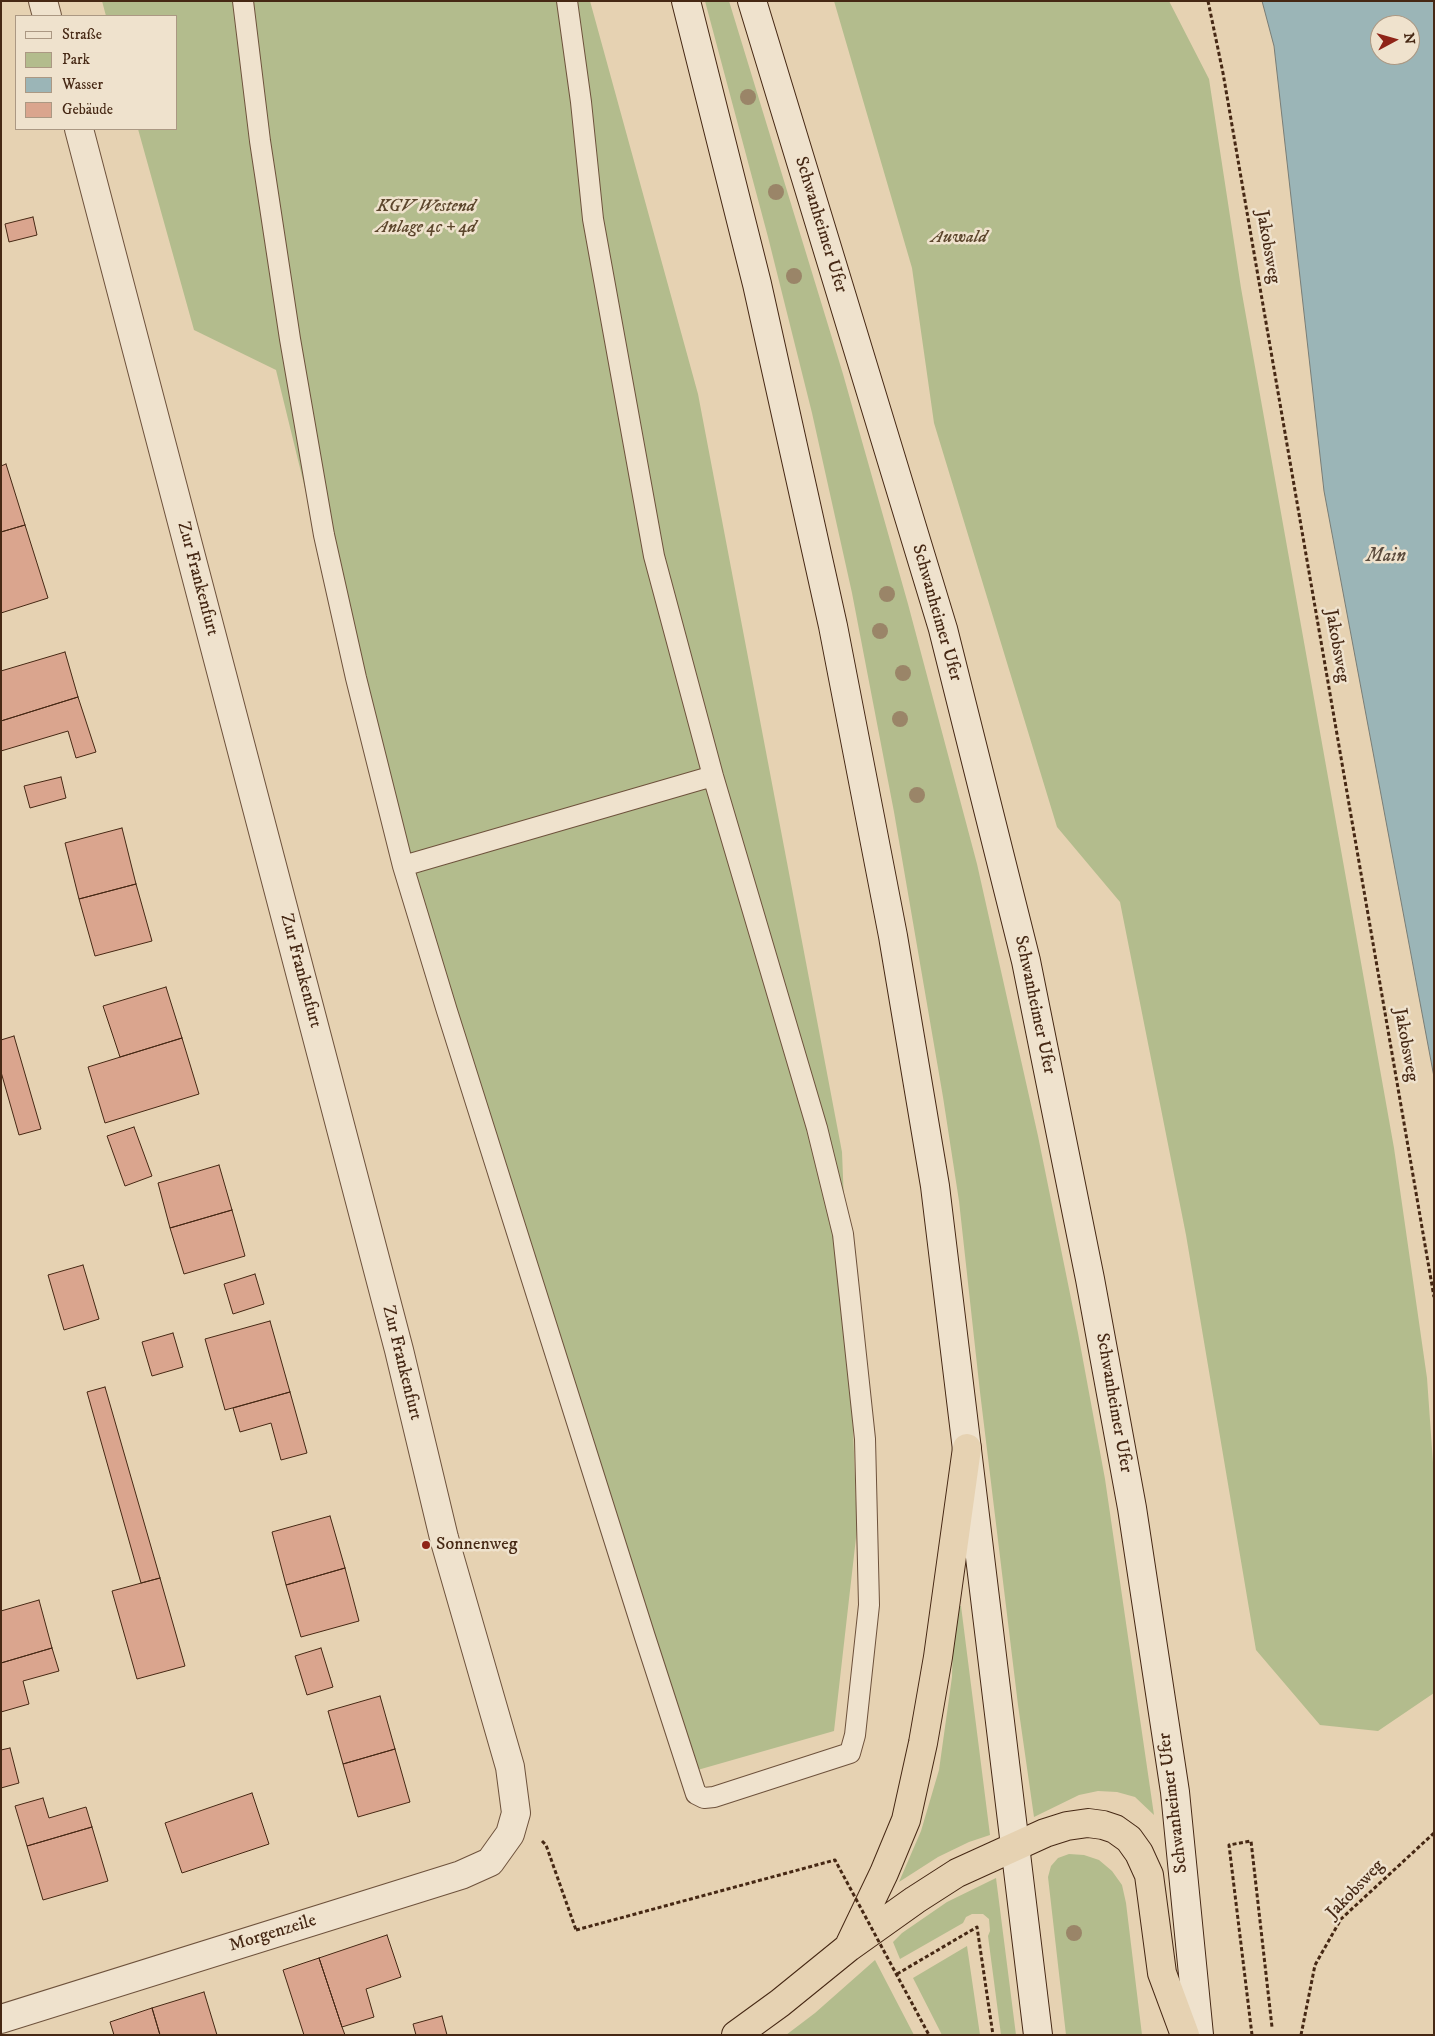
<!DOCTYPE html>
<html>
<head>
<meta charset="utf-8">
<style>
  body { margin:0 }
  #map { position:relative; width:1435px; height:2036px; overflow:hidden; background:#e6d2b2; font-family:"IM FELL DW Pica",serif }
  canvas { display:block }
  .frame { position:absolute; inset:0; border:2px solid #462814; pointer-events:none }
  .legend { position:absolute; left:15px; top:15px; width:162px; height:115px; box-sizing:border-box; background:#efe2cd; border:1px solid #ab9883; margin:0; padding:6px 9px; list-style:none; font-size:15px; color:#462814 }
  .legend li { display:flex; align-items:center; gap:10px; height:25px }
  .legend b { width:25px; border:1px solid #ab9883 }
  .north { position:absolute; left:1370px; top:15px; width:50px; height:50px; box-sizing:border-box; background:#efe2cd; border:1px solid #ab9883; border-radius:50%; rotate:84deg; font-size:14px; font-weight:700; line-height:20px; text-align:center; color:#462814 }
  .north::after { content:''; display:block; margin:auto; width:18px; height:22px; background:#8f2418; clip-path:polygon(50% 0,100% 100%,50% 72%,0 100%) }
</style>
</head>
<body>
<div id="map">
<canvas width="1435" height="2036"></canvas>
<div class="frame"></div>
<ul class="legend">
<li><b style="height:6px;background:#efe2cd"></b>Straße</li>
<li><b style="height:14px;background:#b3bc8d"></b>Park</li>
<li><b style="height:14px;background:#9bb5b7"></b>Wasser</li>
<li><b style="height:14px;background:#daa58e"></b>Gebäude</li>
</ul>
<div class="north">N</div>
</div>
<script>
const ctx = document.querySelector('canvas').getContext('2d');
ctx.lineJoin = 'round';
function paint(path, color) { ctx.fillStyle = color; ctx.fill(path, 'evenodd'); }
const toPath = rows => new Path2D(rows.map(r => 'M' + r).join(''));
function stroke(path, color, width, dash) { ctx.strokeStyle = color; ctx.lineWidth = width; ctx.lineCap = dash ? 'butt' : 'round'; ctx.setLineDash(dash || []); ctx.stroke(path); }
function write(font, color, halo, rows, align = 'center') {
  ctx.font = font + ' "IM FELL DW Pica",serif'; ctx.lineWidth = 5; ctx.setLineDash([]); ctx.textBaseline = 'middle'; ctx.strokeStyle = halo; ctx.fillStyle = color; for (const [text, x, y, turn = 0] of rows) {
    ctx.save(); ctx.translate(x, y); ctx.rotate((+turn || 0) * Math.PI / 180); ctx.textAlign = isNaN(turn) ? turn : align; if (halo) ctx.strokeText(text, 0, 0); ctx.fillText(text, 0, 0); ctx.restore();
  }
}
const green = toPath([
  [102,1,590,1,698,394,842,1152,857,1529,834,1731,680,1775,413,930,276,370,194,330,138,129,176,129,176,16,106,16],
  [705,1,729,1,843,374,908,604,977,864,1038,1136,1078,1333,1105,1479,1154,1815,1135,1797,1117,1792,1098,1791,1079,1795,1034,1817,1018,1705,980,1392,959,1201,943,1097,894,812,852,593,812,413,768,237],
  [834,1,1169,1,1209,79,1241,288,1394,1148,1427,1378,1434,1477,1434,1693,1378,1731,1320,1725,1256,1650,1186,1235,1120,902,1057,827,934,423,912,268],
  [961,1606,990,1835,969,1842,938,1857,899,1882,921,1831,939,1770,952,1677,954,1607],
  [1069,1854,1084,1855,1099,1860,1112,1871,1122,1885,1126,1903,1142,2035,1066,2035,1048,1877,1051,1866,1058,1858],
  [996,1878,1016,2035,1001,2035,988,1936,990,1931,989,1919,983,1914,972,1914,966,1917,963,1923,900,1959,893,1942,902,1933,947,1902],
  [967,1946,980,2035,942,2035,913,1978],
  [875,1960,914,2035,786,2035,815,2013]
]);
const water = toPath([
  [1262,1,1434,1,1434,1077,1324,491,1274,46,1262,1],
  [1380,25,1410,25,1410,55,1380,55,1380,25]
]);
const building = toPath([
  [33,217,37,235,9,242,5,224,33,217],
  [6,464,25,525,1,532,1,466,6,464],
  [25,525,48,598,1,613,1,532,25,525],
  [65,652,78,697,1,721,1,671,65,652],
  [78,697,96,752,76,758,68,731,1,751,1,721,78,697],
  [61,777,66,798,30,808,24,786,61,777],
  [122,828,136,884,79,899,65,843,122,828],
  [136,884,152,941,95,956,79,899,136,884],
  [166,987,182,1038,120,1057,103,1006,166,987],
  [14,1036,41,1129,19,1135,1,1072,1,1040,14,1036],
  [182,1038,199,1094,105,1123,88,1067,182,1038],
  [134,1127,152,1176,125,1186,107,1136,134,1127],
  [219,1165,232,1210,170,1228,158,1183,219,1165],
  [232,1210,245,1256,184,1274,170,1228,232,1210],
  [83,1265,99,1319,64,1330,48,1275,83,1265],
  [255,1274,264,1304,233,1314,224,1284,255,1274],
  [270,1321,290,1392,225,1410,205,1339,270,1321],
  [173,1333,183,1367,152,1376,142,1342,173,1333],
  [105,1387,160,1578,141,1583,87,1392,105,1387],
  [290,1392,307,1453,281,1460,271,1423,240,1432,233,1408,290,1392],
  [330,1516,345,1568,286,1585,272,1532,330,1516],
  [345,1568,359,1621,301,1637,286,1585,345,1568],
  [160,1578,185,1666,137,1679,112,1591,160,1578],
  [39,1600,52,1648,1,1663,1,1611,39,1600],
  [52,1648,59,1671,23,1681,29,1704,1,1712,1,1663,52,1648],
  [321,1648,333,1687,307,1695,295,1656,321,1648],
  [380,1696,395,1749,343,1764,328,1711,380,1696],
  [10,1748,19,1783,1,1788,1,1750,10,1748],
  [395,1749,410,1802,358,1817,343,1764,395,1749],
  [252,1793,269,1844,182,1873,165,1823,252,1793],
  [43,1798,49,1818,86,1807,92,1827,27,1846,15,1806,43,1798],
  [92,1827,108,1881,43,1900,27,1846,92,1827],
  [387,1935,401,1977,366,1989,374,2017,342,2027,319,1958,387,1935],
  [319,1958,342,2027,345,2035,304,2035,283,1970,319,1958],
  [204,1992,217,2035,160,2035,152,2008,204,1992],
  [152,2008,160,2035,114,2035,110,2022,152,2008],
  [442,2016,447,2035,416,2035,413,2024,442,2016]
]);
const path = toPath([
  [1208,1,1223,73,1434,1297],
  [542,1841,546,1845,576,1930],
  [897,1974,977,1927,993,2035],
  [1252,2035,1229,1845,1251,1841,1272,2027],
  [1301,2035,1315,1965,1341,1919,1434,1833]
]);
const service = toPath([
  [243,1,260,141,290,339,324,535,356,678,403,866],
  [567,1,581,102,593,219,654,556,713,776,817,1128,843,1234,865,1439,869,1605,855,1735,850,1753,714,1797,704,1798,696,1794,645,1637,447,1011,403,866,713,776]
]);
const tertiary = toPath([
  [43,1,47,16],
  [1,2019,461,1875,490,1862,510,1834,516,1813,510,1767,444,1538,399,1350,79,129]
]);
const secondary = toPath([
  [686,1,757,284,833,626,893,936,935,1186,1038,2035],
  [752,1,943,629,1026,961,1090,1279,1132,1508,1175,1792,1199,2035]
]);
const motorway = toPath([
  [850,1944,884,1873,906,1820,923,1743,938,1657,967,1448],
  [736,2035,780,2003,849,1947,915,1900,957,1873,1045,1833,1067,1826,1088,1823,1103,1825,1115,1829,1129,1839,1139,1853,1149,1875,1162,1973,1185,2035]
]);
const pathBridge = toPath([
  [576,1930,835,1860,929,2035]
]);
const trees = [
  [748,97],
  [776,192],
  [794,276],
  [887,594],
  [880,631],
  [903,673],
  [900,719],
  [917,795],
  [1074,1933]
];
const markers = [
  [426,1545,5,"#8f2418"]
];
const parkNames = [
  ["KGV Westend",426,207],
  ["Anlage 4c + 4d",426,228],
  ["Auwald",959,238]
];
const streetNames = [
  ["Schwanheimer Ufer",820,225,73],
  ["Jakobsweg",1267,247,80],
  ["Zur Frankenfurt",197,579,75],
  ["Schwanheimer Ufer",936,613,74],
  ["Jakobsweg",1336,646,80],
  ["Zur Frankenfurt",300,971,75],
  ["Schwanheimer Ufer",1034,1005,78],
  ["Jakobsweg",1405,1045,80],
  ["Zur Frankenfurt",401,1363,76],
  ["Schwanheimer Ufer",1113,1403,80],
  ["Schwanheimer Ufer",1174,1803,-97],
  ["Jakobsweg",1356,1890,-46],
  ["Morgenzeile",273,1934,-17]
];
const poiNames = [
  ["Sonnenweg",436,1545]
];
const waterNames = [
  ["Main",1386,557]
];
paint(green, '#b3bc8d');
paint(water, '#9bb5b7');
stroke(water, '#797d76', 1);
paint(building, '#daa58e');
stroke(building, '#462814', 1);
stroke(service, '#6e523c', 22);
stroke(tertiary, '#6e523c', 30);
stroke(secondary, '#462814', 30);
stroke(motorway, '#462814', 30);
stroke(path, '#462814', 3, [4, 2.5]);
stroke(service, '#efe2cd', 20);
stroke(tertiary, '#efe2cd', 28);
stroke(secondary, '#efe2cd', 28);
stroke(motorway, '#e6d2b2', 28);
stroke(pathBridge, '#462814', 3, [4, 2.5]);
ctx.fillStyle = '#9a8568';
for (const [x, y] of trees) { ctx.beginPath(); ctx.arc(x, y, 8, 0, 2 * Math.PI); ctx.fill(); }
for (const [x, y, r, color] of markers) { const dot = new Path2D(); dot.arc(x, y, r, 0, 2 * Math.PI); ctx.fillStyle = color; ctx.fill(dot); stroke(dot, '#efe2cd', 2); }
write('italic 18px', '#5c462c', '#efe2cd', parkNames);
write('18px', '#462814', '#efe2cd', streetNames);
write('18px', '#462814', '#efe2cd', poiNames, 'left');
write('italic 19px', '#5b4b3d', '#efe2cd', waterNames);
</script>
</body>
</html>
